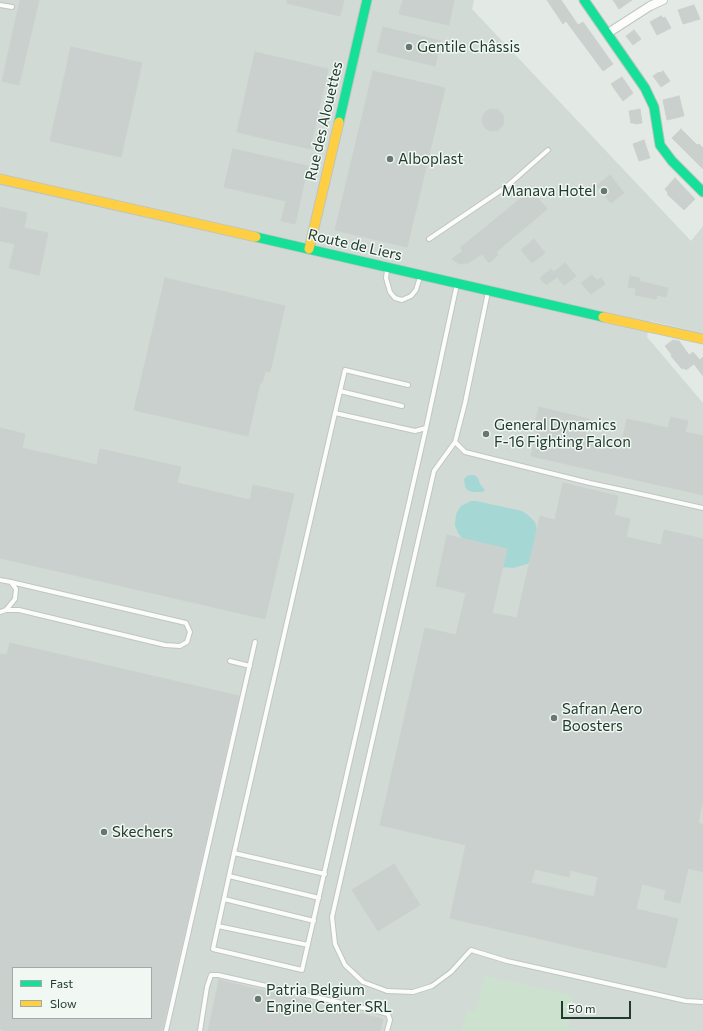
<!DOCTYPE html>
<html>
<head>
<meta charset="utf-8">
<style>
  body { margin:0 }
  #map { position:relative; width:703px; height:1031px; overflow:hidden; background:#e3e9e5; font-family:Commissioner,sans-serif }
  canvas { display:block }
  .legend { position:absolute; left:12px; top:967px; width:140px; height:52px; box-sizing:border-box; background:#f1f8f3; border:1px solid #9eaca5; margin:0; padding:5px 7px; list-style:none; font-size:12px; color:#223b2f }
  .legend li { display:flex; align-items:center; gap:8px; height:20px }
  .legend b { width:20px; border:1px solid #9eaca5 }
  .scale { position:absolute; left:561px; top:1001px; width:70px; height:18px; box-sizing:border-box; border:2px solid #223b2f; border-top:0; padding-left:5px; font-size:12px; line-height:14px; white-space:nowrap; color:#223b2f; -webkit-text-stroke:3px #f1f8f3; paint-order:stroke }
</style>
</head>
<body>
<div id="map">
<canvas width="703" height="1031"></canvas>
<ul class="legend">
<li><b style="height:5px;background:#16e098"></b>Fast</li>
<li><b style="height:5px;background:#ffcf43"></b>Slow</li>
</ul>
<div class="scale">50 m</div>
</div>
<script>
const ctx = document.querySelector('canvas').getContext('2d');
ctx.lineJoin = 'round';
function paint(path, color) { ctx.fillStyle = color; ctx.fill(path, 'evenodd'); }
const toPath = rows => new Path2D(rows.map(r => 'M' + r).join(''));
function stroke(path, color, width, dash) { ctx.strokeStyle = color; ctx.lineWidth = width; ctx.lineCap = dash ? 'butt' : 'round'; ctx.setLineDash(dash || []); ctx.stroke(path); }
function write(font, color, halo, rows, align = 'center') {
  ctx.font = font + ' Commissioner,sans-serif'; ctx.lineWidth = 3; ctx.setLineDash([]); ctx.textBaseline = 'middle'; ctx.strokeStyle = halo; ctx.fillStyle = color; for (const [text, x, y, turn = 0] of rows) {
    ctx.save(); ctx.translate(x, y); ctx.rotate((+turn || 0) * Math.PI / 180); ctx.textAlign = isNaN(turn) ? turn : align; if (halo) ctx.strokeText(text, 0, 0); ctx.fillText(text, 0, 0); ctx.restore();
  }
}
const built = toPath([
  [0,0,474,0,472,9,691,241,703,226,703,333,650,321,647,337,703,403,703,1031,0,1031],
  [13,968,151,968,151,1018,13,1018]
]);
const green = toPath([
  [485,976,573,995,568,1031,462,1031,467,1010,476,1011]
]);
const water = toPath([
  [471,475,474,475,478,478,480,484,485,490,483,492,472,492,467,490,465,486,464,479,467,476],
  [471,501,476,501,522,511,529,516,535,522,537,530,530,563,513,568,503,567,507,549,462,538,458,533,455,525,456,514,461,506]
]);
const building = toPath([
  [20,0,39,0,19,85,2,81,20,0],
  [287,0,344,0,340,16,287,3,287,0],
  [403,0,454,0,449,25,399,14,403,0],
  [547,0,561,0,578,25,583,22,613,64,603,71,566,21,563,24,547,0],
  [613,0,632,0,619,9,613,0],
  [694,5,700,19,683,24,678,10,694,5],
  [661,16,663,18,665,17,671,28,657,35,650,22,661,16],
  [383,27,441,41,435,66,377,52,383,27],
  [634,30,641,39,633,45,626,36,634,30],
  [71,47,142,63,121,157,50,141,71,47],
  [255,52,328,69,310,149,237,132,255,52],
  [373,71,445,88,407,247,335,230,373,71],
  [663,71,670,81,661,87,653,76,659,72,660,73,663,71],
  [622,77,633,93,623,101,611,84,622,77],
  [679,96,684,116,667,120,663,100,679,96],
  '482 120a11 11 0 1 1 22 0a11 11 0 1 1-22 0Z',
  [640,109,642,123,635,124,634,123,631,123,629,111,640,109],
  [681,129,697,145,699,144,703,148,703,169,672,138,681,129],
  [644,140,650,158,639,161,633,144,644,140],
  [233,149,308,166,295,224,281,221,286,201,224,187,233,149],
  [610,175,624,193,611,203,596,186,610,175],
  [675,178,695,199,684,210,667,194,668,193,665,189,675,178],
  [531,190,547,209,496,252,498,255,489,263,482,254,468,263,459,264,452,259,463,251,460,248,531,190],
  [0,207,27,213,24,228,48,233,39,275,9,268,15,244,0,241,0,207],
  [534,239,545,253,532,263,521,250,534,239],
  [565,263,576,276,564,285,557,277,546,285,540,278,551,269,554,272,565,263],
  [592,275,597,280,601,278,605,284,591,294,581,283,592,275],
  [630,276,640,278,639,281,668,288,666,297,657,295,656,299,635,295,636,288,628,287,630,276],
  [165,278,285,306,270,372,265,371,262,383,260,383,248,436,134,410,165,278],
  [673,340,679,341,689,355,693,352,700,360,703,357,703,376,694,364,686,370,684,368,682,369,671,356,672,355,665,346,673,340],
  [539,407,589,419,585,435,588,436,586,442,620,450,627,419,668,428,671,417,688,421,685,432,703,436,703,495,531,456,539,424,535,423,539,407],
  [0,428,25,434,22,448,97,465,100,449,181,467,177,483,250,500,253,485,294,494,265,619,0,558,0,428],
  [563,483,618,496,614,515,630,519,626,537,661,545,664,530,703,539,703,800,698,823,703,825,703,872,688,868,680,903,664,899,666,890,642,884,636,909,678,919,666,968,450,918,466,845,380,825,425,628,456,635,466,593,436,586,447,535,507,549,492,613,517,618,540,516,555,520,563,483],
  [535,869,569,877,570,870,598,877,594,897,531,883,535,869],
  [10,643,239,696,162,1031,7,1031,0,1029,0,654,7,655,10,643],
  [13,968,151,968,151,1018,13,1018,13,968],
  [394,864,420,905,378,931,352,890,394,864],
  [219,980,383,1019,380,1031,208,1031,219,980]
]);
const lane = toPath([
  [0,5,12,7],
  [429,239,506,187,548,150],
  [387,270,386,278,390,292,395,298,402,300,411,296,416,290,420,277],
  [488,292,465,403,455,442,434,471,332,917,335,944,345,965,363,982,387,991,413,992,432,986,451,972,471,950,507,961,686,1001,703,1002],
  [408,385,345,370,335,413,415,431,426,428,457,284],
  [340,391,402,406],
  [335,413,234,853,213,949,302,970,426,428],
  [455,442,465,452,590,483,632,492,703,508],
  [0,580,11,582,16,589,15,599,6,610,0,612],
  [6,610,19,610,165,645,180,646,187,642,190,632,186,623,11,582],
  [230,661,250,666],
  [234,853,325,874],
  [229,876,319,898],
  [224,899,314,921],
  [218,926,308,945],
  [166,1031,255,642],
  [200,1031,207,987,211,975,218,975,377,1011,388,1014,390,1020,387,1031]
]);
const street = toPath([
  [608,33,650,6,663,0]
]);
const fast = toPath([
  [584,0,645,88,654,107,660,145,672,161,703,192],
  [339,122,367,0],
  [256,237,603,317]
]);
const slow = toPath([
  [0,179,256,237],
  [309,249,339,122],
  [603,317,703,339]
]);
const markers = [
  [409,47,4,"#66786f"],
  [390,159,4,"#66786f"],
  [604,191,4,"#66786f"],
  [486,434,4,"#66786f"],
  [554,718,4,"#66786f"],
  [104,832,4,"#66786f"],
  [258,999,4,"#66786f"]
];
const poiNames = [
  ["Gentile Châssis",417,47],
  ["Alboplast",398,159],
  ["Manava Hotel",596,191,"right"],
  ["General Dynamics",494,425],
  ["F-16 Fighting Falcon",494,442],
  ["Safran Aero",562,709],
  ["Boosters",562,726],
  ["Skechers",112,832],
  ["Patria Belgium",266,990],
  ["Engine Center SRL",266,1007]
];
const streetNames = [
  ["Rue des Alouettes",324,121,-77],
  ["Route de Liers",355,245,13]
];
paint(built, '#d1dad4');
paint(green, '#cce2cf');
paint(water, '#a5d7d4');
paint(building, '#cad0cd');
stroke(building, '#ccd1ce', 1);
stroke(lane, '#c0c6c2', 6);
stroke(street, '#c0c6c2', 10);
stroke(fast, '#bdc5c0', 11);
stroke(slow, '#bdc5c0', 11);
stroke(lane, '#fbfcfb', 4);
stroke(street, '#fbfcfb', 8);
stroke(fast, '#16e098', 9);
stroke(slow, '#ffcf43', 9);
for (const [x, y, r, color] of markers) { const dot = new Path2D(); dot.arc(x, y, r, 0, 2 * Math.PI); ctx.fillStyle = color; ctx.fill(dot); stroke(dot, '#f1f8f3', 1.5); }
write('15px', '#223b2f', '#f1f8f3', poiNames, 'left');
write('15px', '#223b2f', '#f1f8f3', streetNames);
</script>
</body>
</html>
